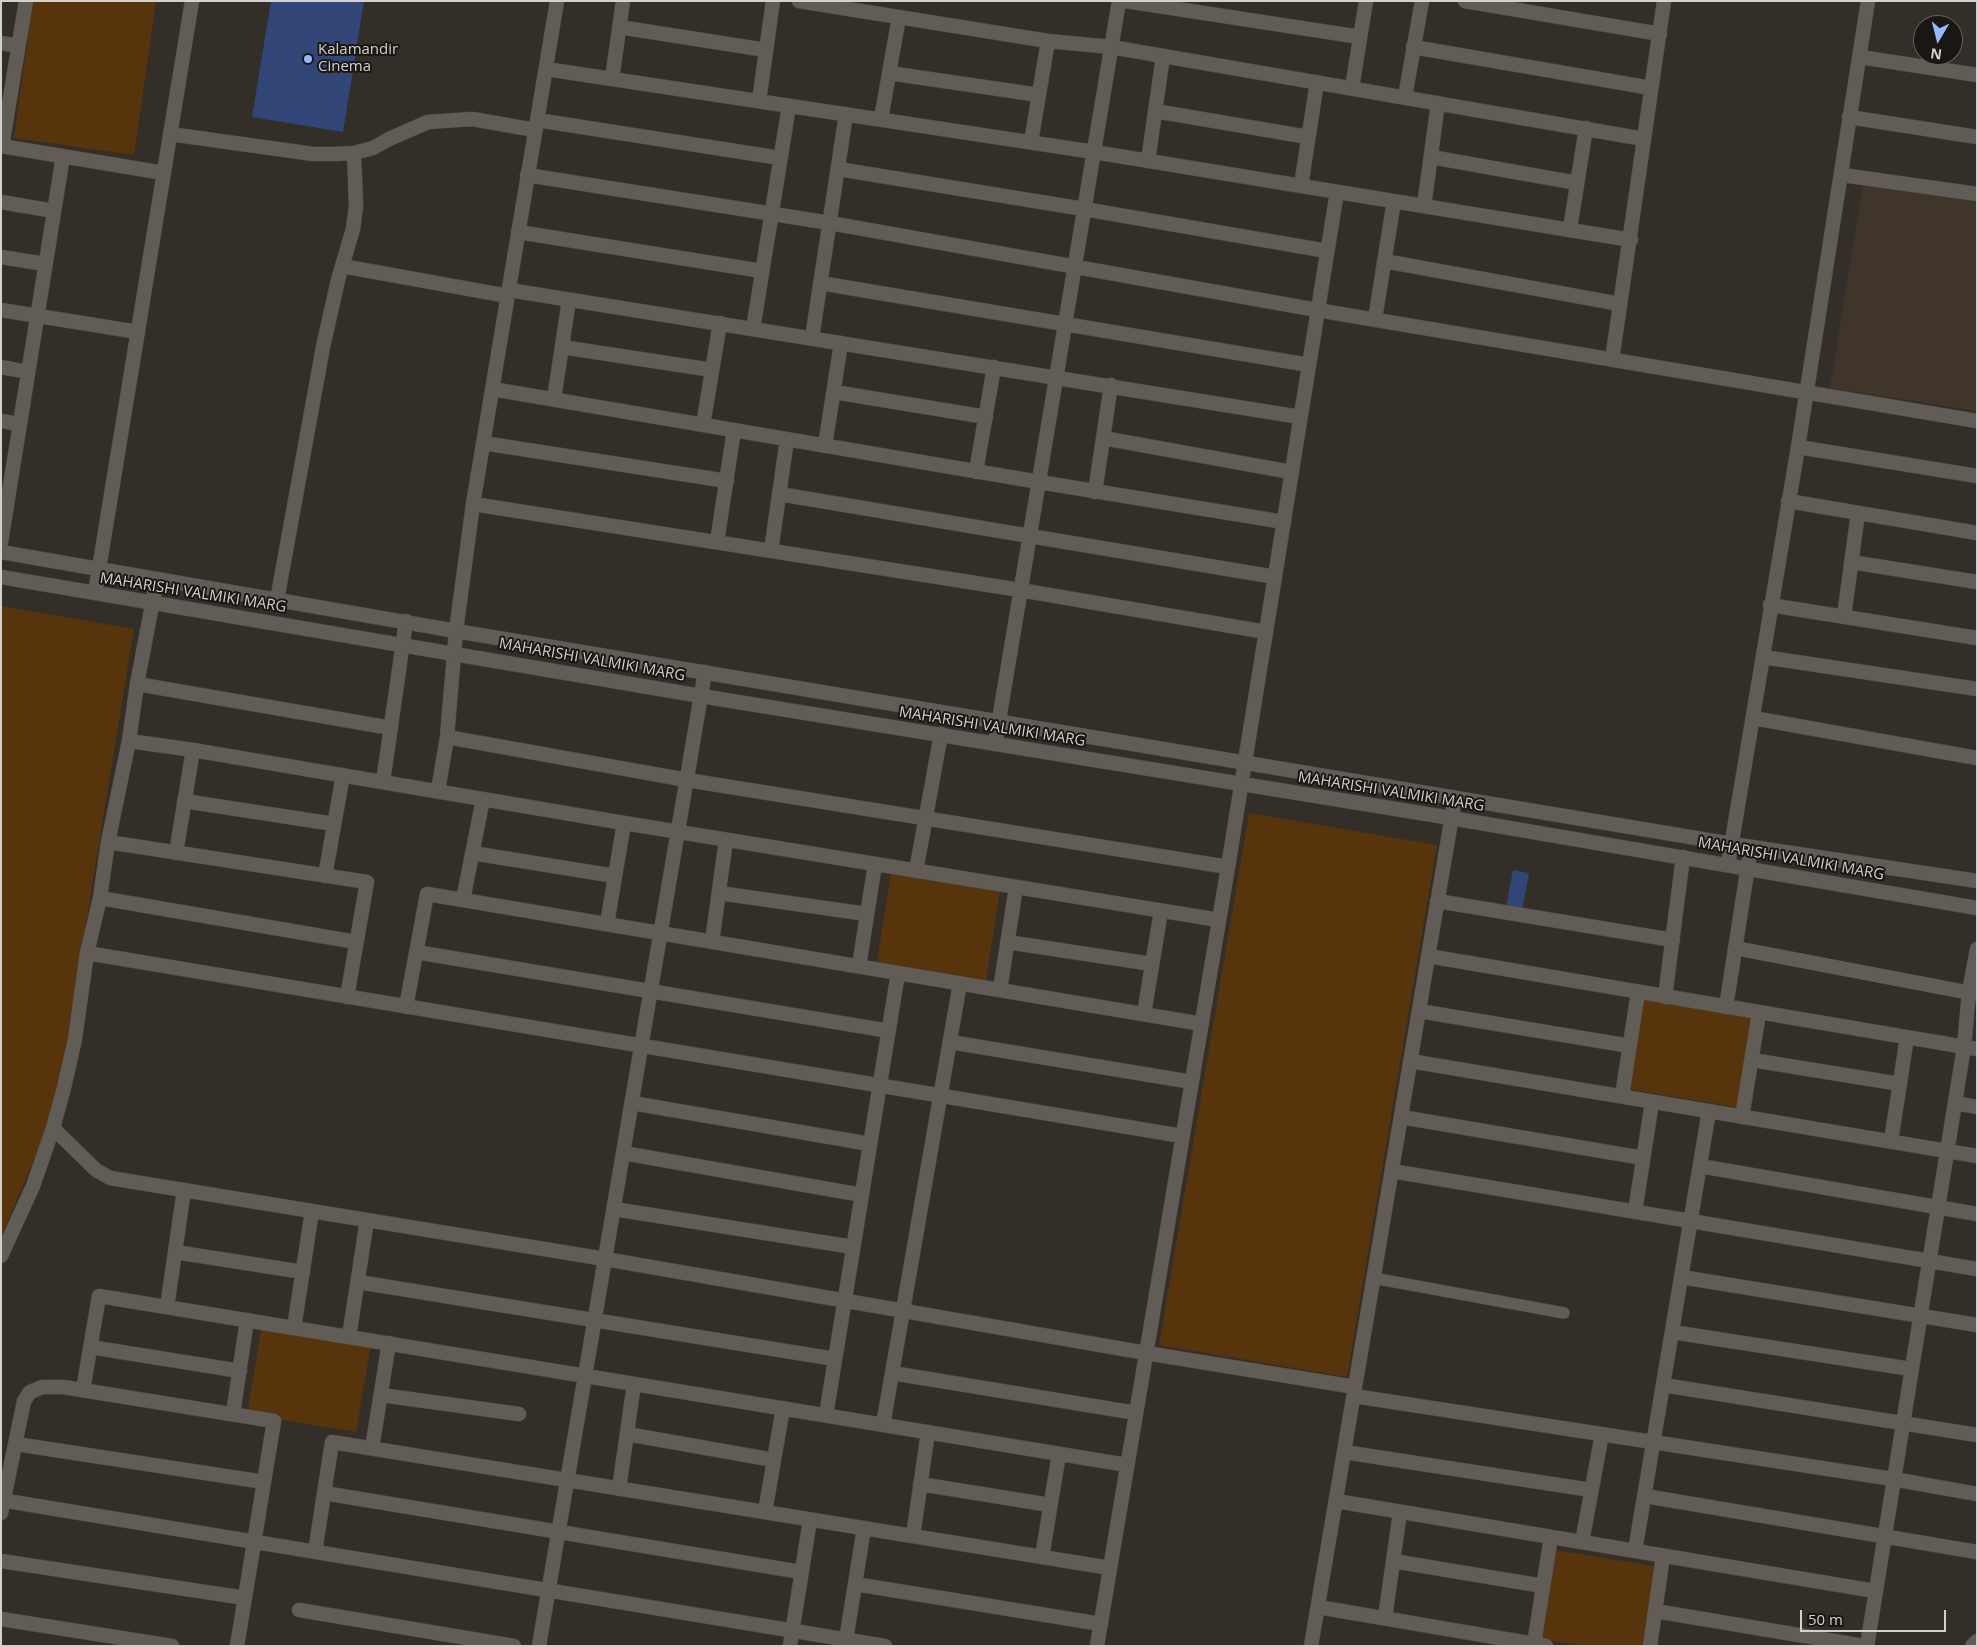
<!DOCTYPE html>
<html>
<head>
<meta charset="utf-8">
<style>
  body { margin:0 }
  #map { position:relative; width:1978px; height:1647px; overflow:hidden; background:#342e29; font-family:"Open Sans",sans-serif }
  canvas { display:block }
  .frame { position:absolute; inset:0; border:2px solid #d4d0cd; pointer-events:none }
  .north { position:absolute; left:1913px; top:15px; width:50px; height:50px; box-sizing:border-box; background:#191614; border:1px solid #64605e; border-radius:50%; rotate:188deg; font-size:14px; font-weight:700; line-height:20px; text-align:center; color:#d4d0cd }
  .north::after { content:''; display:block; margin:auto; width:18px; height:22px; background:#96b6fd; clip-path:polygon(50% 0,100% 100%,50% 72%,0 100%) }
  .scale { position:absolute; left:1800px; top:1610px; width:146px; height:22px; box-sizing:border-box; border:2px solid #d4d0cd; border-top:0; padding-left:6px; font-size:15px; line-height:18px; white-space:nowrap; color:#d4d0cd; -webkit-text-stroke:4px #191614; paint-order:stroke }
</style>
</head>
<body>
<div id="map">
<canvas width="1978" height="1647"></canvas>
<div class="frame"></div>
<div class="north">N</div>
<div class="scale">50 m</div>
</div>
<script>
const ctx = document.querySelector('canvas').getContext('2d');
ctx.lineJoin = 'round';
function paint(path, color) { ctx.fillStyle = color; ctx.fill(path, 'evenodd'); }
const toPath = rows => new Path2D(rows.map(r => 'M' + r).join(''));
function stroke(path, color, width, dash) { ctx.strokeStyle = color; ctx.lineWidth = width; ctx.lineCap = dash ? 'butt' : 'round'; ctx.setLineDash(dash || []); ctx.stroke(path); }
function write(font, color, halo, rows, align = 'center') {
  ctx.font = font + ' "Open Sans",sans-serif'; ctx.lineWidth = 4; ctx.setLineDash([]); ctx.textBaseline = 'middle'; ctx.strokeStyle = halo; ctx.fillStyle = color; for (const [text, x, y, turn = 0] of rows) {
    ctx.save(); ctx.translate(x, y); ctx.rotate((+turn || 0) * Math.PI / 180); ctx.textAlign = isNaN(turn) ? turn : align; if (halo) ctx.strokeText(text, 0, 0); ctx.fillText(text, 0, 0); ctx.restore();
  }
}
const built = toPath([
  [1863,184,1977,202,1977,411,1830,388]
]);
const green = toPath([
  [33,1,156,1,134,155,14,138],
  [1,606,134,629,56,1107,1,1237],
  [1249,813,1437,845,1347,1377,1159,1345],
  [891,873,1000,891,986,980,877,962],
  [1643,1000,1752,1018,1737,1107,1628,1089],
  [262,1325,371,1343,356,1432,247,1414],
  [1550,1549,1659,1567,1646,1646,1585,1646,1536,1638]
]);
const building = toPath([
  [271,1,364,1,343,132,252,117],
  [1513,870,1529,873,1522,911,1506,908]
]);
const service = toPath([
  [1373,1278,1564,1313]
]);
const minor = toPath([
  [799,1,1048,41,1111,47,1644,139],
  [1126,1,1360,37],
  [1465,1,1660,34],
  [619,27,766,50],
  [1,43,18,46],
  [1413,47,1651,88],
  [1860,57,1977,75],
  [546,69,1094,152,1631,240],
  [889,73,1039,95],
  [612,79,623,1],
  [1352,88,1366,1],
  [1405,97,1422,1],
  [759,101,773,1],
  [1155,111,1308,137],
  [1849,117,1977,137],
  [881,119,899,17],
  [537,120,780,158],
  [170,134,313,154,336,154,354,153,373,148,389,139,428,122,472,119,535,130],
  [1031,142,1048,41],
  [1,146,164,173],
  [2,146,26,1],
  [1431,157,1577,183],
  [1148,161,1163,56],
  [838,169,1084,209,1327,251],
  [527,175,830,223,1317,310,1977,421],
  [1842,175,1977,194],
  [1301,186,1317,82],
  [1,202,54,211],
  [1424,206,1438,103],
  [1570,229,1586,128],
  [518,232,762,271],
  [1,257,45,264],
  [1384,261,1620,304],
  [342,266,508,296],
  [820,283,1309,365],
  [509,290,1300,417],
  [1,310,138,332],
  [1375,319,1394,201],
  [753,329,789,106],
  [812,338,846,114],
  [562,347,712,370],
  [1612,360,1664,1],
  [1,367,28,372],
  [492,389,1039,482,1284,522],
  [834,392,986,417],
  [554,399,569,300],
  [1,421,20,424],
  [703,425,720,323],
  [1103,438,1291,472],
  [483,443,727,481],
  [825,446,841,343],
  [1798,447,1977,476],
  [976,472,994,367],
  [1095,492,1111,385],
  [779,494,1275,577],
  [1788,501,1977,533],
  [473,504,1020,590,1266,632],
  [1,542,63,156],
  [717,542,734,430],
  [771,551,787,439],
  [1851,562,1977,582],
  [277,600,323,347,338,280,353,229,356,206,354,153],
  [1770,605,1977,638],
  [1844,616,1858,513],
  [1763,657,1977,689],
  [137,684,391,728],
  [1753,718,1977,758],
  [447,737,687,780,1228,867],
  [129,741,193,750,624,823,1219,920],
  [995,744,1119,1],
  [383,782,406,621],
  [438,791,447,737,456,631,473,504,557,1],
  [184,801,334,824],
  [108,842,367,882,347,997],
  [176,853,193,750],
  [472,853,615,876],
  [1728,865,1798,447,1868,1],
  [916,871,941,734],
  [325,876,343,775],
  [719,893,867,914],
  [100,898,356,942],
  [463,900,483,799],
  [1437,901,1673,940],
  [607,924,624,823],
  [712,942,726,840],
  [1007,942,1152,964],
  [1735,948,1976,994],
  [416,952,889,1031],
  [87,953,1182,1136],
  [1428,956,1977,1049],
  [859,966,875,864],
  [1000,990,1016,887],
  [1665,997,1683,857],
  [406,1007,427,894,1202,1024],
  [1726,1007,1751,847],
  [1419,1011,1630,1046],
  [1144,1014,1161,911],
  [950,1042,1192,1082],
  [1752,1060,1900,1084],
  [1410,1061,1977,1156],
  [1622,1096,1638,992],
  [632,1103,870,1144],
  [1955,1103,1977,1107],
  [1401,1117,1643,1158],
  [1742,1117,1759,1013],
  [53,1128,96,1170,110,1178,605,1259,1146,1353,1355,1387],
  [1891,1141,1907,1037],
  [623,1153,862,1195],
  [1700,1166,1977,1214],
  [1392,1171,1977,1269],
  [614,1209,853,1247],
  [1635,1212,1652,1102],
  [175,1252,303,1272],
  [1,1256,33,1186,53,1128,64,1088,75,1039,87,953,100,898,108,842,129,741,137,684,157,579],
  [1681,1277,1977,1325],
  [358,1282,835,1359],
  [167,1307,184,1190],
  [294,1328,312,1211],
  [1672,1332,1911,1369],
  [349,1337,367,1220],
  [90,1347,240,1371],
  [892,1373,1136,1413],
  [1663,1385,1977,1435],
  [83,1390,99,1296,1127,1465],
  [381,1395,519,1414],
  [1354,1396,1893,1479,1977,1494],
  [233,1414,247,1320],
  [826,1415,898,973],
  [883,1425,960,983],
  [627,1434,774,1460],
  [16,1444,264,1482],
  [372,1448,389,1343],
  [1344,1452,1591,1490],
  [920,1484,1050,1505],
  [619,1489,634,1384],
  [324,1493,801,1572],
  [1645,1496,1977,1552],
  [1,1500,885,1646],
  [1336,1501,1875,1591],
  [765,1512,783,1408],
  [1,1513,24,1401,30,1392,42,1387,63,1387,274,1421,237,1646],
  [913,1536,928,1432],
  [1582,1542,1602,1434],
  [1635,1551,1709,1111],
  [315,1552,332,1442,1110,1568],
  [1042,1557,1059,1454],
  [1,1561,245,1598],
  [1393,1561,1543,1586],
  [855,1584,1101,1624],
  [1318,1607,1546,1646],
  [299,1610,514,1646],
  [1655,1611,1864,1646],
  [1385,1618,1400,1512],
  [1,1619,172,1646],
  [1534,1644,1551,1537],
  [539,1646,705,672],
  [790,1646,810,1520],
  [845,1646,864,1528],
  [1097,1646,1228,867,1337,192],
  [1311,1646,1455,798],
  [1650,1646,1663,1556],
  [1867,1646,1964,1047,1969,992,1977,949]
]);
const tertiary = toPath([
  [1,552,456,631,1732,844,1977,881],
  [1,577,701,696,1451,818,1977,908],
  [95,593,192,1],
  [1972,1646,1977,1641]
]);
const markers = [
  [308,59,5,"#96b6fd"]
];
const poiNames = [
  ["Kalamandir",318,50],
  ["Cinema",318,67]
];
const streetNames = [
  ["MAHARISHI VALMIKI MARG",193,593,9],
  ["MAHARISHI VALMIKI MARG",592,660,10],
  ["MAHARISHI VALMIKI MARG",992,727,9],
  ["MAHARISHI VALMIKI MARG",1391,792,9],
  ["MAHARISHI VALMIKI MARG",1791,859,10]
];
paint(built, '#40352b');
paint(green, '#58340d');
paint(building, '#314677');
stroke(service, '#4f4a46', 12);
stroke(minor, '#4f4a46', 15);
stroke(tertiary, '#4f4a46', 15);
stroke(service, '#625c56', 11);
stroke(minor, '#625c56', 14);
stroke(tertiary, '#625c56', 14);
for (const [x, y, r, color] of markers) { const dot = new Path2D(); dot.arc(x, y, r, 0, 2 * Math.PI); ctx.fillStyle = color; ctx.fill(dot); stroke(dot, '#191614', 2); }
write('15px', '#d4d0cd', '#191614', poiNames, 'left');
write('15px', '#d4d0cd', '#191614', streetNames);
</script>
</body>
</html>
